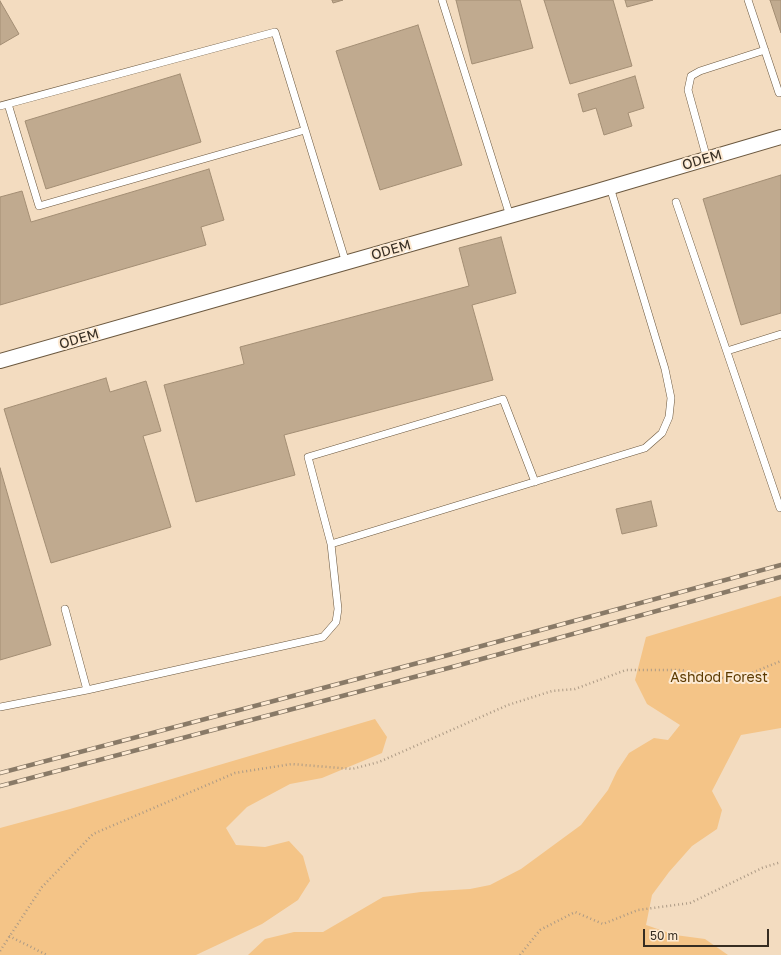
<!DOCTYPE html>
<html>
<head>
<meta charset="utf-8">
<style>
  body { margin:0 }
  #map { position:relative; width:781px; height:955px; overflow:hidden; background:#f3dcc0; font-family:"Golos Text",sans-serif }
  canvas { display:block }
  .scale { position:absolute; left:643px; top:929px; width:126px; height:18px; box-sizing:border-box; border:2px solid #362d22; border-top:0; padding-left:5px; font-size:12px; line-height:14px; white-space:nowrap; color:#362d22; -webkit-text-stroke:3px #fdead3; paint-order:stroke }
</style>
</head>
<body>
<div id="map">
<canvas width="781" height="955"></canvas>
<div class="scale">50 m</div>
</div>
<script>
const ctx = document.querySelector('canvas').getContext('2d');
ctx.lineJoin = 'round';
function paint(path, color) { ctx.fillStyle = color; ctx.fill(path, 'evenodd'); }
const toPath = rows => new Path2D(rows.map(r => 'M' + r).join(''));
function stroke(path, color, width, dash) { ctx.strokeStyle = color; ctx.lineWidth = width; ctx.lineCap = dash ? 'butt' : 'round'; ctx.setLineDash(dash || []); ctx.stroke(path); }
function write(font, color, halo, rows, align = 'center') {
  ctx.font = font + ' "Golos Text",sans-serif'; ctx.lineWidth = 4; ctx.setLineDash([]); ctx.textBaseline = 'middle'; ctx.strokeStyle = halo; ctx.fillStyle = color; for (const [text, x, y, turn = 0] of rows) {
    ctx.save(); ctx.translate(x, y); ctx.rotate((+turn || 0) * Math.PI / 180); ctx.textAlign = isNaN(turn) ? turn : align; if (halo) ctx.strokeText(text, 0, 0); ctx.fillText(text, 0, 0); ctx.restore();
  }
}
const green = toPath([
  [781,596,781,728,741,735,712,791,722,810,717,829,692,846,669,872,652,895,646,925,675,935,705,939,728,955,248,955,265,939,294,932,323,932,383,897,421,892,470,889,490,885,521,869,581,825,608,790,617,771,629,753,654,738,668,740,680,725,647,704,635,680,646,637],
  [375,719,387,737,382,753,322,778,290,784,247,807,226,828,236,845,265,847,289,841,303,856,310,881,298,900,262,924,196,955,0,955,0,828,70,809]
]);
const building = toPath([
  [332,0,343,0,333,3,332,0],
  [456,0,520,0,533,48,472,64,456,0],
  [544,0,613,0,632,66,570,84,544,0],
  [625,0,653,0,627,7,625,0],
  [770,0,781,0,781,33,770,0],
  [0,1,19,34,0,45,0,1],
  [418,25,462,165,380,190,336,51,418,25],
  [180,74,201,142,46,189,25,121,180,74],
  [635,76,644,108,628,113,632,126,604,135,596,108,583,112,578,94,635,76],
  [209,169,224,220,201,227,206,245,0,305,0,197,22,191,31,222,209,169],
  [781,175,781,313,741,325,703,199,781,175],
  [501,237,516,293,472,305,493,380,284,435,295,475,196,502,164,385,244,364,240,347,469,286,459,248,501,237],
  [106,378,110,392,146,381,161,431,143,436,171,527,51,563,4,409,106,378],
  [0,468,51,645,0,660,0,468],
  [651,501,657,526,622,534,616,509,651,501]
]);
const path = toPath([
  [9,936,47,955],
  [0,951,42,887,93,834,235,773,292,764,352,769,379,762,508,705,552,691,575,689,626,670,681,670,734,680,781,661],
  [520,955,540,930,575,912,603,924,638,910,690,903,762,868,781,862]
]);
const lane = toPath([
  [442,0,510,216],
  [748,0,779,93],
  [8,104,39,206,305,130],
  [0,106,275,32,346,263],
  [707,159,688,90,691,76,700,71,765,50],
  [676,202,780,508],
  [727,351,781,334],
  [331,544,645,448,662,433,669,417,671,398,665,369,610,187],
  [65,609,87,690,323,637,336,622,338,609,331,544,308,457,503,399,535,482],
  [0,707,87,690]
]);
const street = toPath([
  [0,361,594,192,781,137]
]);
const rail = toPath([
  [0,773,452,654,781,565],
  [0,786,456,666,781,577]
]);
const streetNames = [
  ["ODEM",702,160,-16],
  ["ODEM",391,250,-16],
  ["ODEM",79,339,-16]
];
const parkNames = [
  ["Ashdod Forest",719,678]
];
paint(green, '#f4c487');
paint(building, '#c0aa8f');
stroke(building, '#a38e74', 1);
stroke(lane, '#6b583f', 8);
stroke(street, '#6b583f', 16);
stroke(path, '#ac9a85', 2.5, [1, 3]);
stroke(lane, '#fff', 7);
stroke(street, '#fff', 14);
stroke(rail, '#897a67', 4.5);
stroke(rail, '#fdead3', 3, [9]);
write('14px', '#362d22', '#fdead3', streetNames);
write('14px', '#5c3a00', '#fdead3', parkNames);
</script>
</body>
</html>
